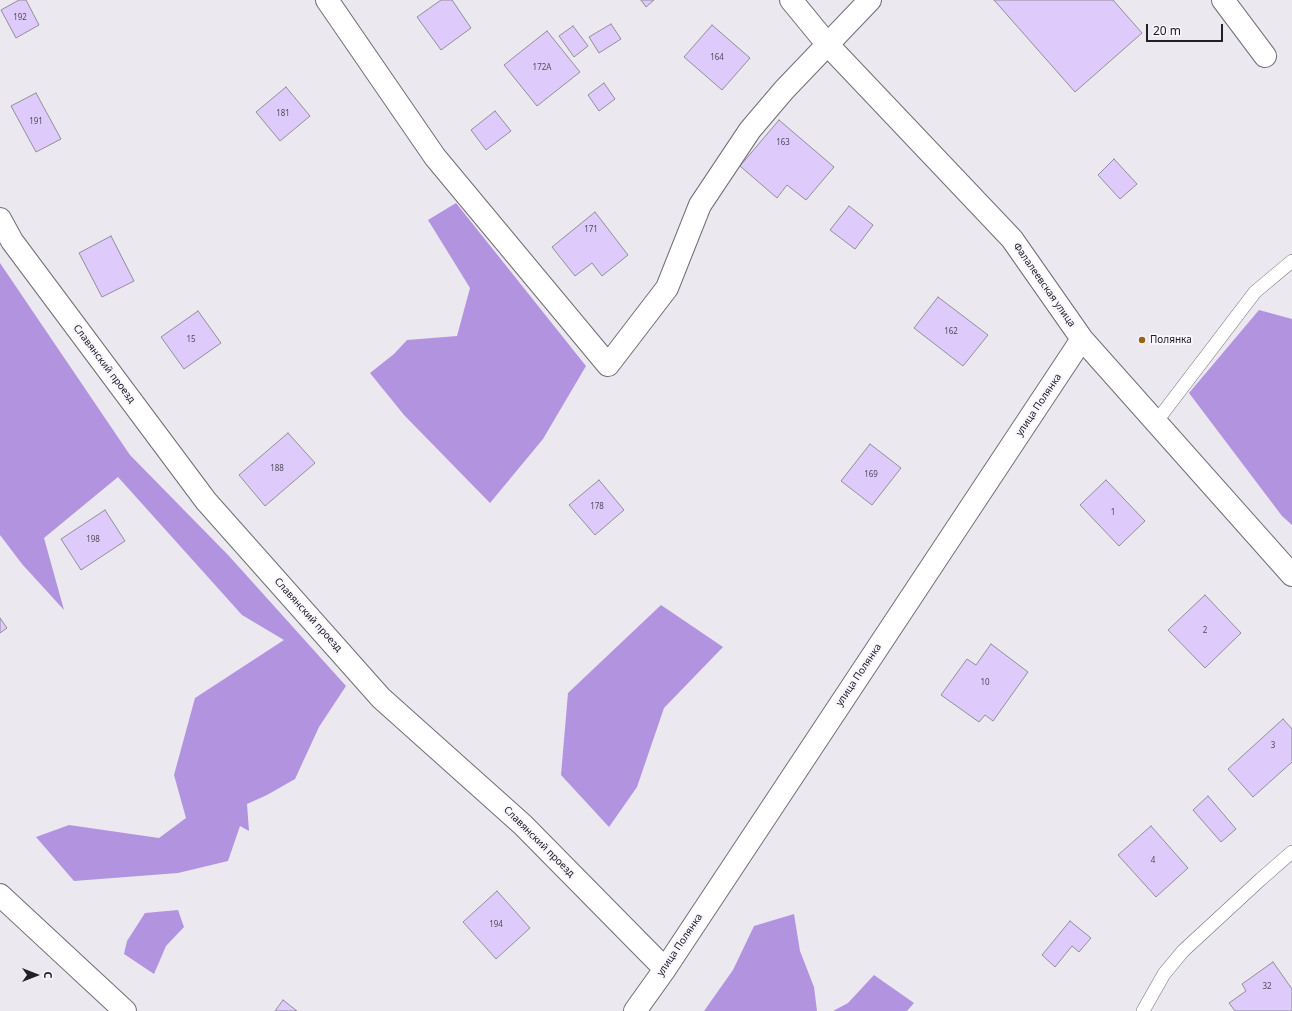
<!DOCTYPE html>
<html>
<head>
<meta charset="utf-8">
<style>
  body { margin:0 }
  #map { position:relative; width:1292px; height:1011px; overflow:hidden; background:#ebe8f0; font-family:"Noto Sans",sans-serif }
  canvas { display:block }
  .north { position:absolute; left:16px; top:955px; width:40px; height:40px; -webkit-text-stroke:3px #f9f6fe; paint-order:stroke; rotate:90deg; font-size:11px; font-weight:700; line-height:16px; text-align:center; color:#212023 }
  .north::after { content:''; display:block; margin:auto; width:14px; height:18px; background:#212023; clip-path:polygon(50% 0,100% 100%,50% 72%,0 100%) }
  .scale { position:absolute; left:1146px; top:24px; width:77px; height:18px; box-sizing:border-box; border:2px solid #212023; border-top:0; padding-left:5px; font-size:12px; line-height:14px; white-space:nowrap; color:#212023; -webkit-text-stroke:3px #f9f6fe; paint-order:stroke }
</style>
</head>
<body>
<div id="map">
<canvas width="1292" height="1011"></canvas>
<div class="north">С</div>
<div class="scale">20 m</div>
</div>
<script>
const ctx = document.querySelector('canvas').getContext('2d');
ctx.lineJoin = 'round';
function paint(path, color) { ctx.fillStyle = color; ctx.fill(path, 'evenodd'); }
const toPath = rows => new Path2D(rows.map(r => 'M' + r).join(''));
function stroke(path, color, width, dash) { ctx.strokeStyle = color; ctx.lineWidth = width; ctx.lineCap = dash ? 'butt' : 'round'; ctx.setLineDash(dash || []); ctx.stroke(path); }
function write(font, color, halo, rows, align = 'center') {
  ctx.font = font + ' "Noto Sans",sans-serif'; ctx.lineWidth = 4; ctx.setLineDash([]); ctx.textBaseline = 'middle'; ctx.strokeStyle = halo; ctx.fillStyle = color; for (const [text, x, y, turn = 0] of rows) {
    ctx.save(); ctx.translate(x, y); ctx.rotate((+turn || 0) * Math.PI / 180); ctx.textAlign = isNaN(turn) ? turn : align; if (halo) ctx.strokeText(text, 0, 0); ctx.fillText(text, 0, 0); ctx.restore();
  }
}
const forest = toPath([
  [456,203,586,366,543,439,490,503,404,415,370,373,394,354,407,340,457,336,470,288,428,220],
  [0,263,130,455,229,556,346,686,319,727,295,779,267,795,247,804,249,831,240,826,228,861,178,873,74,881,36,837,69,825,159,838,186,818,174,775,195,698,284,640,242,615,118,477,44,538,64,610,22,564,0,535],
  [1259,310,1292,319,1292,525,1282,516,1189,393],
  [661,605,723,647,664,708,637,787,609,827,561,775,568,693],
  [178,910,184,927,166,946,154,974,124,954,127,941,145,913],
  [794,914,800,951,814,987,817,1011,704,1011,733,970,754,926],
  [874,975,914,1003,907,1011,833,1011,848,1003]
]);
const building = toPath([
  [19,0,26,0,39,25,16,38,1,10,19,0],
  [441,0,452,0,471,28,441,50,417,17,441,0],
  [641,0,654,0,646,7,641,0],
  [994,0,1113,0,1142,33,1075,92,994,0],
  [611,24,621,39,599,53,589,37,611,24],
  [712,25,750,58,722,90,684,57,712,25],
  [573,26,588,46,574,57,559,36,573,26],
  [547,31,580,72,537,106,504,65,547,31],
  [604,83,615,99,599,111,588,95,604,83],
  [286,87,310,116,280,141,256,112,286,87],
  [36,93,61,139,36,152,11,106,36,93],
  [495,111,511,131,486,150,471,130,495,111],
  [779,120,834,167,806,200,787,185,777,198,740,166,779,120],
  [1114,159,1137,184,1120,199,1098,175,1114,159],
  [849,206,873,225,855,249,830,230,849,206],
  [595,212,628,255,602,276,592,263,575,276,552,247,595,212],
  [111,236,134,281,102,297,79,253,111,236],
  [938,297,988,335,963,366,914,328,938,297],
  [198,311,221,343,184,369,161,337,198,311],
  [288,433,315,463,265,506,239,475,288,433],
  [870,444,901,468,872,505,841,481,870,444],
  [599,480,624,510,595,535,569,505,599,480],
  [1106,480,1145,521,1119,546,1080,505,1106,480],
  [105,510,125,541,81,570,61,539,105,510],
  [1205,595,1241,633,1205,668,1168,630,1205,595],
  [0,618,7,628,0,633,0,618],
  [991,644,1028,672,993,721,985,715,979,722,941,695,967,659,976,665,991,644],
  [1283,719,1292,729,1292,762,1253,797,1228,769,1283,719],
  [1208,796,1236,829,1221,842,1193,810,1208,796],
  [1151,826,1188,868,1156,897,1118,855,1151,826],
  [497,891,530,928,496,959,463,922,497,891],
  [1070,921,1091,938,1079,952,1072,946,1055,967,1042,955,1070,921],
  [1273,962,1292,989,1292,1011,1235,1011,1229,1003,1246,991,1242,984,1273,962],
  [283,1000,297,1011,275,1011,283,1000]
]);
const service = toPath([
  [1156,422,1255,292,1292,261],
  [1143,1011,1164,974,1183,951,1261,879,1292,852]
]);
const minor = toPath([
  [327,0,435,157,608,365,667,288,700,205,750,130,784,90,870,0],
  [791,0,828,45,1012,239,1082,339,1292,575],
  [1223,0,1265,56],
  [0,219,12,241,206,501,381,698,523,825,665,969],
  [0,895,125,1011],
  [635,1011,665,969,1082,339]
]);
const markers = [
  [1142,340,4,"#946514"]
];
const numberNames = [
  ["192",20,18],
  ["164",717,58],
  ["172А",542,68],
  ["181",283,114],
  ["191",36,122],
  ["163",783,143],
  ["171",591,230],
  ["162",951,332],
  ["15",191,340],
  ["188",277,469],
  ["169",871,475],
  ["178",597,507],
  ["1",1113,513],
  ["198",93,540],
  ["2",1205,631],
  ["10",985,683],
  ["3",1273,746],
  ["4",1153,861],
  ["194",496,925],
  ["32",1267,987]
];
const streetNames = [
  ["Фалалеевская улица",1044,285,55],
  ["Славянский проезд",104,364,53],
  ["улица Полянка",1039,405,-56],
  ["Славянский проезд",308,615,48],
  ["улица Полянка",859,675,-56],
  ["Славянский проезд",539,842,45],
  ["улица Полянка",680,945,-56]
];
const poiNames = [
  ["Полянка",1150,340]
];
paint(forest, '#b293df');
paint(building, '#decbfb');
stroke(building, '#918e96', 1);
stroke(service, '#706e75', 14);
stroke(minor, '#706e75', 24);
stroke(service, '#fff', 13);
stroke(minor, '#fff', 22);
for (const [x, y, r, color] of markers) { const dot = new Path2D(); dot.arc(x, y, r, 0, 2 * Math.PI); ctx.fillStyle = color; ctx.fill(dot); stroke(dot, '#f9f6fe', 1.5); }
write('8px', '#504b59', null, numberNames);
write('10px', '#212023', '#f9f6fe', streetNames);
write('10px', '#212023', '#f9f6fe', poiNames, 'left');
</script>
</body>
</html>
